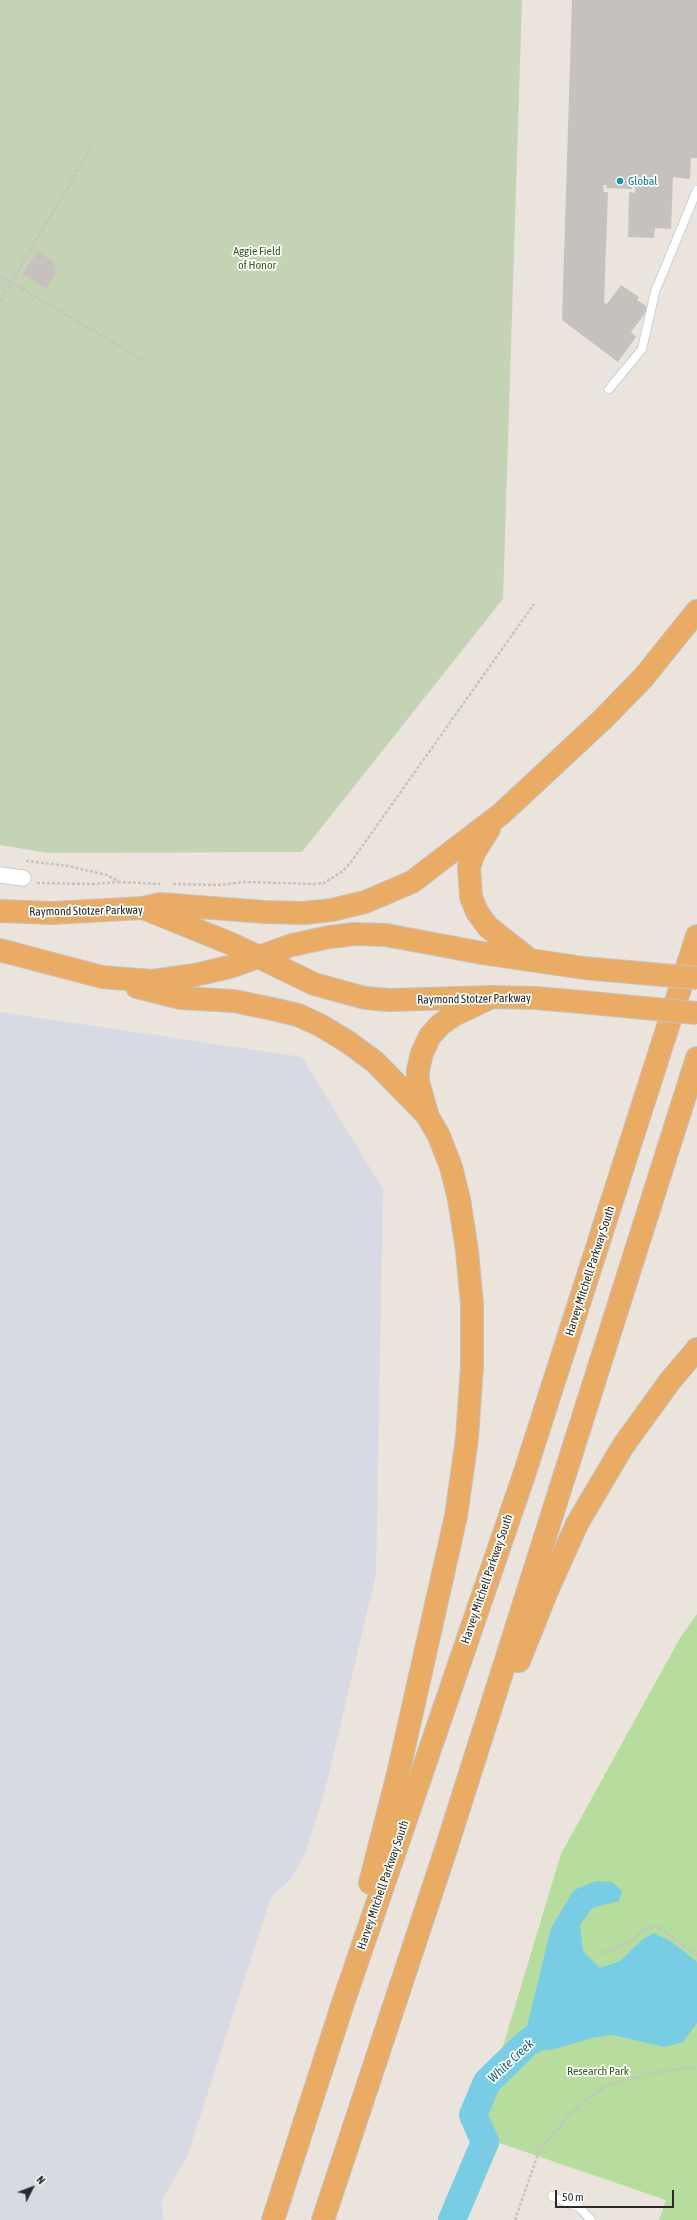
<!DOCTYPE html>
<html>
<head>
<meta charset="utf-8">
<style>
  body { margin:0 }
  #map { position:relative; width:697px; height:2220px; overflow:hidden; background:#ebe4dd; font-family:"Asap Condensed",sans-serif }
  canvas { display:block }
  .north { position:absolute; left:12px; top:2168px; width:40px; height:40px; -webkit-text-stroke:3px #fff; paint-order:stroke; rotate:48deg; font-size:11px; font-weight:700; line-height:16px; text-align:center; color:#2a2a2a }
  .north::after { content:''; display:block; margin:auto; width:14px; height:18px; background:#2a2a2a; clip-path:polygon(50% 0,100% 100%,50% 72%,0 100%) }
  .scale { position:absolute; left:555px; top:2190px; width:119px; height:18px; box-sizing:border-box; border:2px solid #2a2a2a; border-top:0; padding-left:5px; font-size:12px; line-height:14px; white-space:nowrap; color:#2a2a2a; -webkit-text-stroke:3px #fff; paint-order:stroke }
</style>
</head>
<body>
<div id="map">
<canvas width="697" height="2220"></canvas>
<div class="north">N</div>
<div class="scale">50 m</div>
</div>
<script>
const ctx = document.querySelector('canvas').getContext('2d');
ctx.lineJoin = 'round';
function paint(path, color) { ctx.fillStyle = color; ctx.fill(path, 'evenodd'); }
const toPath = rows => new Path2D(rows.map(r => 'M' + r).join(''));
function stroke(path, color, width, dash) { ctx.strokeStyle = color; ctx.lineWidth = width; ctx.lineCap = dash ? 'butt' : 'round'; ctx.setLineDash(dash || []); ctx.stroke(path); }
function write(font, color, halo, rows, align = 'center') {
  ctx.font = font + ' "Asap Condensed",sans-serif'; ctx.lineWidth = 3.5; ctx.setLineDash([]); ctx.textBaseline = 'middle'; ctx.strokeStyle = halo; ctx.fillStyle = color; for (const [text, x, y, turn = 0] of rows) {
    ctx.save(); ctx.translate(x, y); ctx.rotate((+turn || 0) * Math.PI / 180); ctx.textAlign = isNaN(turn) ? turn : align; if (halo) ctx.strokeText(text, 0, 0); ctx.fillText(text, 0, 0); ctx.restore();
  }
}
const airport = toPath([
  [0,1012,302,1057,383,1189,376,1574,325,1790,305,1854,290,1880,271,1897,187,2157,162,2200,163,2220,0,2220]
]);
const green = toPath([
  [697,1614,697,2220,659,2220,666,2200,476,2135,561,1854,680,1638]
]);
const cemetery = toPath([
  [0,0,522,0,503,599,302,852,48,853,0,845]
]);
const water = toPath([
  [596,1881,612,1882,622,1891,619,1901,592,1908,580,1925,583,1951,600,1968,620,1961,643,1939,654,1933,672,1942,697,1962,697,2023,683,2042,665,2047,612,2035,592,2038,551,2050,530,2049,524,2039,551,1928,574,1890]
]);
const river = toPath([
  [452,2220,485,2142,473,2115,487,2082,527,2043,559,2024]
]);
const building = toPath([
  [572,0,697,0,697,158,691,158,690,179,673,177,671,229,655,228,654,238,628,237,629,192,635,193,635,185,632,185,632,189,606,188,607,185,603,185,604,192,608,192,604,302,607,304,621,285,639,297,637,300,649,308,631,332,636,337,618,362,562,320],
  [37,252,53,261,56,273,46,289,23,274]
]);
const path = toPath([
  [0,276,145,361],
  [0,301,91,148],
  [26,861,68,866,107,875,120,882,160,884],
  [37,883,92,884,120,882],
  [173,884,218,885,245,882,315,884,324,883,343,871,351,862,534,604],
  [602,1953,629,1943,642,1931,657,1926,697,1955],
  [515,2220,539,2151,569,2115,586,2099,608,2085,652,2073,697,2067]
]);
const service = toPath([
  [609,389,642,349,655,292,697,190],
  [552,2196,580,2208,591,2220]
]);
const minor = toPath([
  [0,875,23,878]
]);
const trunk = toPath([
  [489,829,474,853,469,867,471,897,477,912,488,927,530,960],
  [143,908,160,904,265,912,304,913,332,910,365,902,412,882,501,814,602,720,643,678,697,611],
  [0,911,52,913,143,908,234,945,314,984,365,998,390,1000,492,997,536,998,581,1002],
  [0,950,102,977,152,981,195,975,233,966,292,945,330,937,354,934,386,935,482,953,584,968],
  [137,987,181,998,234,1001,277,1010,298,1015,320,1025,348,1042,375,1062,426,1114],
  [519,1661,547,1591,577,1524,623,1446,670,1381,697,1349],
  [370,1883,398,1774,456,1516,467,1438,472,1366,472,1304,467,1251,459,1199,451,1167,439,1136,428,1117,418,1082,418,1070,422,1053,430,1036,441,1024,454,1015,492,997],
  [273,2220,343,2003,524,1475,697,936],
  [323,2220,446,1849,697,1058]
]);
const trunkBridge = toPath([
  [584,968,697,978],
  [581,1002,697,1013]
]);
const markers = [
  [620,181,4,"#0f9aa8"]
];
const cultureNames = [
  ["Global",628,181]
];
const parkNames = [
  ["Aggie Field",257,251],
  ["of Honor",257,265],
  ["Research Park",598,2071]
];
const streetNames = [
  ["Raymond Stotzer Parkway",86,911,-1],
  ["Raymond Stotzer Parkway",474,999,-1],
  ["Harvey Mitchell Parkway South",590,1271,-72],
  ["Harvey Mitchell Parkway South",487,1579,-71],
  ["Harvey Mitchell Parkway South",383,1885,-71]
];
const waterNames = [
  ["White Creek",511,2061,-43]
];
paint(airport, '#d8dae3');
paint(green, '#b6dd9e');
paint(cemetery, '#c5d3b5');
paint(water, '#78cde4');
stroke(river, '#78cde4', 28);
paint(building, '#c6c1bc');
stroke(service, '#cbcfda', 10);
stroke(minor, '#cbcfda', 17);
stroke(trunk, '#c3c3c3', 24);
stroke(path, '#c3c3c3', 2.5, [3, 2]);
stroke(service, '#fff', 8);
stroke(minor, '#fff', 15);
stroke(trunk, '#eaac65', 22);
stroke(trunkBridge, '#c3c3c3', 24, []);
stroke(trunkBridge, '#eaac65', 22);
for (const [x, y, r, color] of markers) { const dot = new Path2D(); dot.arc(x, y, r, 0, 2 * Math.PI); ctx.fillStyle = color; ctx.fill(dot); stroke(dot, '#fff', 1.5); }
write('12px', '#0d838f', '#fff', cultureNames, 'left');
write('12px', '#316020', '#fff', parkNames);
write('12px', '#2a2a2a', '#fff', streetNames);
write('italic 13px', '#186c8f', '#fff', waterNames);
</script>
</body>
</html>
